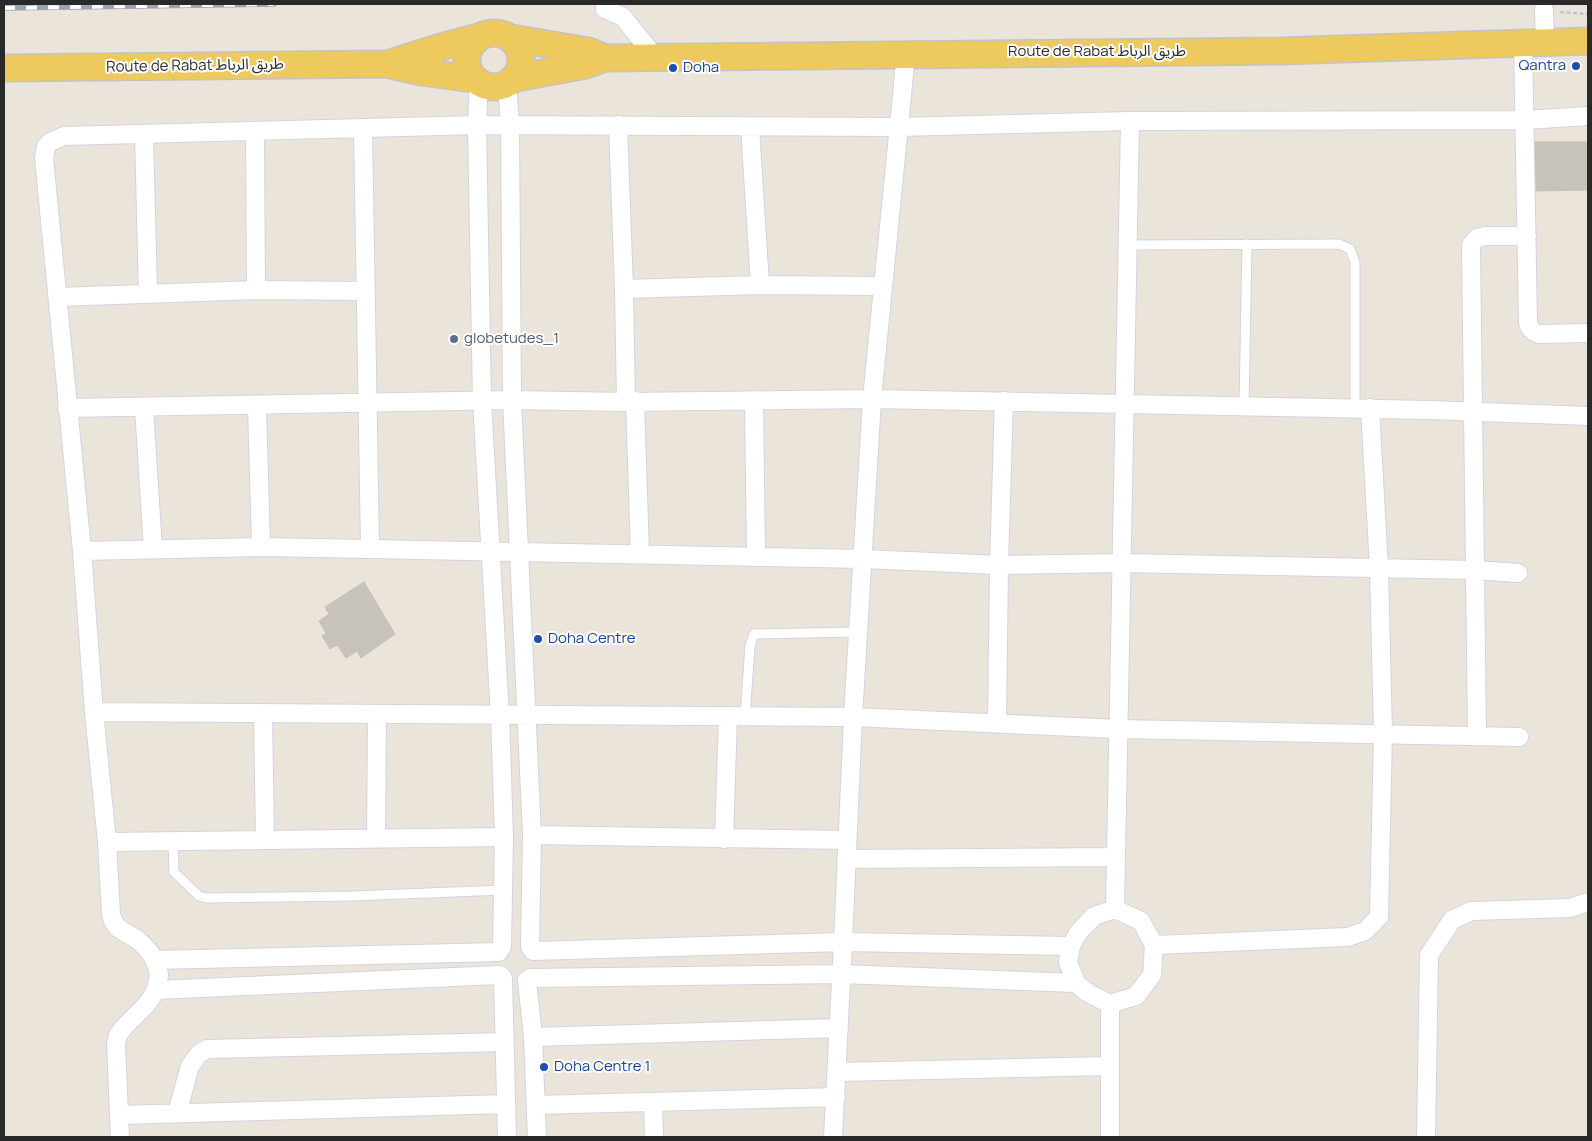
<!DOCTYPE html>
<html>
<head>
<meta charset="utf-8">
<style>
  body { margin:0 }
  #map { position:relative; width:1592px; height:1141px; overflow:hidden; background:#ebe4db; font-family:Manrope,sans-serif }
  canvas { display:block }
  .frame { position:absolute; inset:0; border:5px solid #292929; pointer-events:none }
</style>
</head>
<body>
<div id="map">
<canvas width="1592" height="1141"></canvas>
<div class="frame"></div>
</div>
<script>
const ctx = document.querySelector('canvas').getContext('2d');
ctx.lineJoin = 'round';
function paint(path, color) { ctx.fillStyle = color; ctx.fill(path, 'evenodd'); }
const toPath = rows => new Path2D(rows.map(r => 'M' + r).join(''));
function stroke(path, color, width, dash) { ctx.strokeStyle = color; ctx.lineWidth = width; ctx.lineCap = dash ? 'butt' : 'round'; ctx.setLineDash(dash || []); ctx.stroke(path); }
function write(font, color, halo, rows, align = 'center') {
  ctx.font = font + ' Manrope,"Noto Sans Arabic",sans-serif'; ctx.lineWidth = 4; ctx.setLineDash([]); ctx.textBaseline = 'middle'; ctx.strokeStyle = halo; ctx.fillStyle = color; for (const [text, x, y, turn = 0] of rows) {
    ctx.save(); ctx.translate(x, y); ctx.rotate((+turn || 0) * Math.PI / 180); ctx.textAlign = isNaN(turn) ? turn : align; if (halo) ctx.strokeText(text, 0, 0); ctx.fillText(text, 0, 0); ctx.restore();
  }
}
const building = toPath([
  [1535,142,1588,142,1588,190,1536,191,1535,142],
  [364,582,395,634,361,658,357,651,346,658,337,645,330,649,322,636,326,633,319,621,329,614,325,607,364,582]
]);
const path = toPath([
  [1560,12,1588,14]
]);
const lane = toPath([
  [1128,245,1339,244,1350,249,1355,262,1355,408],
  [1244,406,1247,244],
  [745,717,750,646,754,634,858,632],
  [173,842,174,872,199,896,207,898,352,896,503,890]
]);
const street = toPath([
  [605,9,623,17,655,57],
  [1544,10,1545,42],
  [1523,44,1528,323,1530,328,1534,332,1539,334,1588,333],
  [479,82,477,125,482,401,500,716,504,837,502,947],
  [507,85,510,124,512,400,532,835,530,947],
  [618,125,624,289,626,402],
  [750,127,760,285],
  [363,129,370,549],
  [255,132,256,290],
  [144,135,148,293],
  [624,289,760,285,883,286],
  [58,297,256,290,366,291],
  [754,400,756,556],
  [635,401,640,554],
  [257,406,261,547],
  [67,408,512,400,626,402,872,399,1429,410,1588,416],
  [144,408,153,549],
  [82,551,261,547,370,549,863,559,999,565,1122,563,1475,570,1518,573],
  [94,712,853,717,1119,729,1519,737],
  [263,713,265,840],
  [997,723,999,565,1004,401],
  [1477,735,1471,245,1477,238,1485,236,1527,236],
  [532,835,846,840],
  [376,839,377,715],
  [724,839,728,716],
  [107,842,504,837],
  [846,859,1116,857],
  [1115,909,1130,121],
  [1115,909,1141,921,1154,945,1152,975,1136,996,1110,1004,1088,993,1076,983,1068,962,1071,946,1078,933,1094,916,1115,909],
  [1154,945,1348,937,1365,931,1379,917,1383,733,1379,568,1370,408],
  [533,951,843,942,1071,946],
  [155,960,499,952],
  [503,978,507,1137],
  [530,978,842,974,1076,983],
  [527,980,533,1037,537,1137],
  [156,990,500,975],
  [533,1037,839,1028],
  [837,1072,1110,1066],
  [653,1102,654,1137],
  [536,1105,836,1097],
  [177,1113,190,1066,199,1054,207,1049,505,1042],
  [119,1115,506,1104],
  [120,1137,116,1044,118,1035,124,1027,147,1004,156,990,159,975,155,960,147,949,138,940,118,928,113,921,111,914,107,842,94,712,82,551,44,158,46,146,50,142,64,136,477,125,899,127,1130,121,1526,120,1588,116],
  [833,1137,843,942,853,717,872,399,906,54],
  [1110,1137,1110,1004],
  [1426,1137,1429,955,1452,920,1471,911,1570,908,1588,902]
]);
const primary = toPath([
  '467 60a27 27 0 1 1 54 0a27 27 0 1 1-54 0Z',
  [511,38,588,51,605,58],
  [387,64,444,46,479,37],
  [4,68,387,64,422,72,473,79],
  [516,78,586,65,605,58,1281,51,1588,41]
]);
const rail = toPath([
  [4,8,274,4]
]);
const markers = [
  [1576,66,5,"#1a4fb4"],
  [673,68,5,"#1a4fb4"],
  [454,339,5,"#5c6f8a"],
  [538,639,5,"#1a4fb4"],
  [544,1067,5,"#1a4fb4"]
];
const streetNames = [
  ["Route de Rabat طريق الرباط",1097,52],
  ["Route de Rabat طريق الرباط",195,66,-1]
];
const transitNames = [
  ["Qantra",1566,66,"right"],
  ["Doha",683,68],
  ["Doha Centre",548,639],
  ["Doha Centre 1",554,1067]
];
const serviceNames = [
  ["globetudes_1",464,339]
];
paint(building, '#c7c2ba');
stroke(building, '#c6c0b5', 1);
stroke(lane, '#d1d4e2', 11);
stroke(street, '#d1d4e2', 20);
stroke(primary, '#c3c3c3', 29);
stroke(path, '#c3c3c3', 2.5, [4, 2.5]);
stroke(lane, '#fff', 9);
stroke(street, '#fff', 18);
stroke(primary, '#eeca5e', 26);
stroke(rail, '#9ea2b3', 5.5);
stroke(rail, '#fff', 4, [11]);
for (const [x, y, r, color] of markers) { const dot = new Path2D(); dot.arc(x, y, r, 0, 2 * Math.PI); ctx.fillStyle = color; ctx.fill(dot); stroke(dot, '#fff', 2); }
write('15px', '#292929', '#fff', streetNames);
write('15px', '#164399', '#fff', transitNames, 'left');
write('15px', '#4e5e75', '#fff', serviceNames, 'left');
</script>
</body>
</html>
